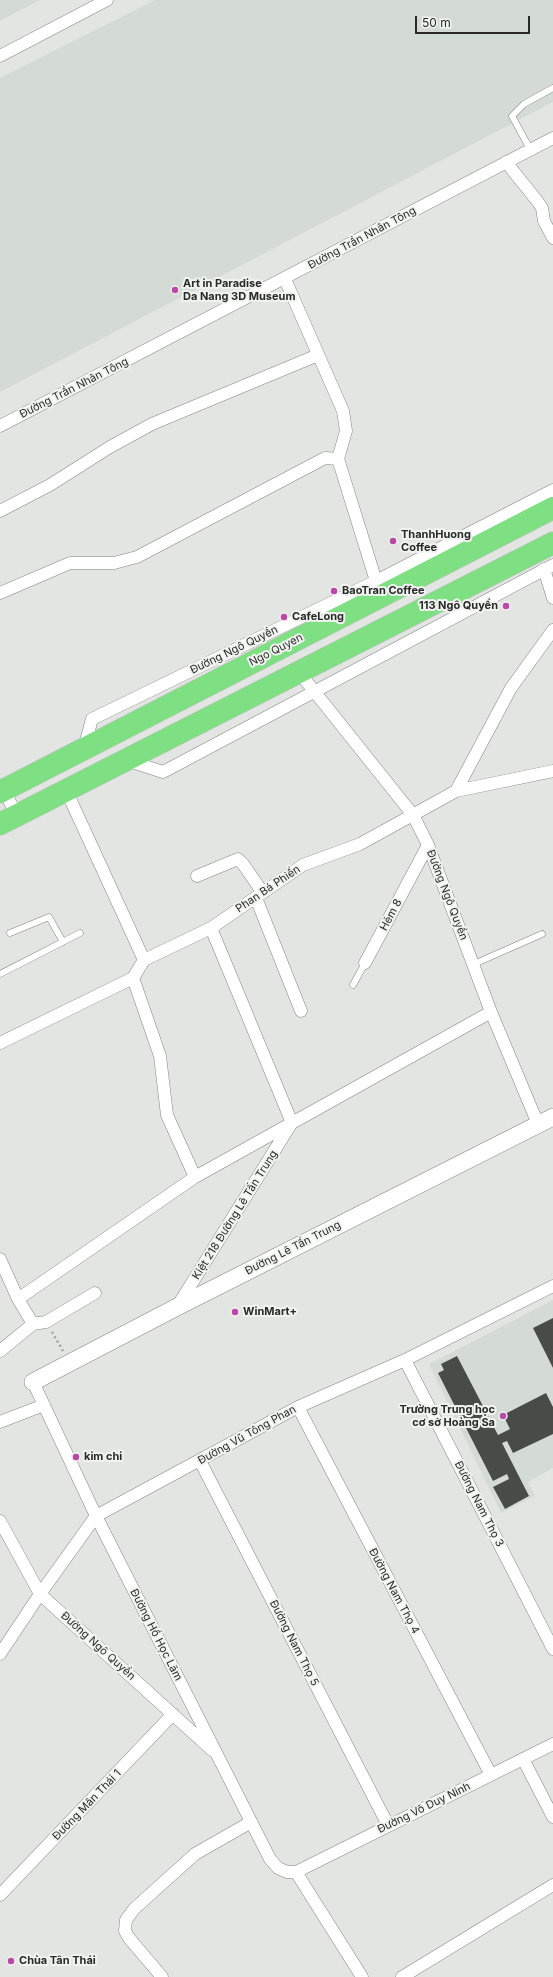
<!DOCTYPE html>
<html>
<head>
<meta charset="utf-8">
<style>
  body { margin:0 }
  #map { position:relative; width:553px; height:1977px; overflow:hidden; background:#e3e5e3; font-family:Inter,sans-serif }
  canvas { display:block }
  .scale { position:absolute; left:415px; top:16px; width:115px; height:18px; box-sizing:border-box; border:2px solid #292a29; border-top:0; padding-left:5px; font-size:12px; line-height:14px; white-space:nowrap; color:#292a29; -webkit-text-stroke:3px #f0f3f0; paint-order:stroke }
</style>
</head>
<body>
<div id="map">
<canvas width="553" height="1977"></canvas>
<div class="scale">50 m</div>
</div>
<script>
const ctx = document.querySelector('canvas').getContext('2d');
ctx.lineJoin = 'round';
function paint(path, color) { ctx.fillStyle = color; ctx.fill(path, 'evenodd'); }
const toPath = rows => new Path2D(rows.map(r => 'M' + r).join(''));
function stroke(path, color, width, dash) { ctx.strokeStyle = color; ctx.lineWidth = width; ctx.lineCap = dash ? 'butt' : 'round'; ctx.setLineDash(dash || []); ctx.stroke(path); }
function write(font, color, halo, rows, align = 'center') {
  ctx.font = font + ' Inter,sans-serif'; ctx.lineWidth = 4; ctx.setLineDash([]); ctx.textBaseline = 'middle'; ctx.strokeStyle = halo; ctx.fillStyle = color; for (const [text, x, y, turn = 0] of rows) {
    ctx.save(); ctx.translate(x, y); ctx.rotate((+turn || 0) * Math.PI / 180); ctx.textAlign = isNaN(turn) ? turn : align; if (halo) ctx.strokeText(text, 0, 0); ctx.fillText(text, 0, 0); ctx.restore();
  }
}
const built = toPath([
  [0,0,40,0,0,21],
  [155,0,553,0,553,102,0,392,0,78],
  [553,1300,553,1468,528,1482,535,1496,501,1513,429,1364]
]);
const building = toPath([
  [553,1318,553,1368,533,1328],
  [457,1356,498,1435,510,1429,503,1415,546,1393,553,1407,553,1434,513,1453,507,1441,502,1443,529,1496,505,1509,493,1487,509,1479,507,1474,493,1481,438,1373,444,1370,441,1364]
]);
const path = toPath([
  [52,1332,63,1351]
]);
const lane = toPath([
  [530,149,512,116,524,104,553,88],
  [10,933,49,917,63,942],
  [474,964,542,934],
  [0,974,80,933],
  [353,985,365,963]
]);
const street = toPath([
  [0,56,107,0],
  [506,162,538,202,542,208,544,221,553,238],
  [285,279,343,411,346,431,338,459],
  [0,426,553,138],
  [0,511,50,485,110,447,152,424,318,355],
  [544,569,553,598],
  [0,593,70,563,114,563,137,557,325,458,338,459,339,462,376,581],
  [298,671,413,815,428,845,491,1012,538,1124],
  [84,748,92,719,376,581,553,490],
  [126,760,163,772,553,565],
  [1,786,17,815],
  [66,790,144,960],
  [456,791,511,688,553,630],
  [197,876,238,859,243,864,263,893],
  [256,898,301,1011],
  [211,928,292,1123],
  [365,963,428,845],
  [133,978,160,1056,167,1115,195,1177],
  [0,1043,133,978,144,960,211,928,303,865,360,844,456,791,553,771],
  [0,1259,18,1299,33,1324],
  [18,1299,195,1177,491,1012],
  [177,1307,291,1124],
  [33,1324,46,1322,95,1293],
  [0,1351,33,1324],
  [405,1360,553,1649],
  [33,1382,96,1516,270,1859,278,1868,287,1872,296,1872,553,1744],
  [298,1407,491,1775],
  [0,1422,44,1405],
  [200,1461,388,1825],
  [0,1521,40,1594,212,1750],
  [0,1654,40,1594,96,1516,298,1407,405,1360,553,1286],
  [523,1759,553,1817],
  [296,1872,362,1977],
  [0,1895,173,1714],
  [162,1977,129,1938,125,1931,126,1920,134,1909,195,1854,251,1822],
  [402,1977,553,1885]
]);
const secondary = toPath([
  [33,1382,177,1307,553,1117]
]);
const highway = toPath([
  [0,792,553,508],
  [0,824,553,543]
]);
const markers = [
  [175,290,4,"#ba49a6"],
  [393,541,4,"#ba49a6"],
  [334,591,4,"#ba49a6"],
  [506,606,4,"#ba49a6"],
  [284,617,4,"#ba49a6"],
  [235,1312,4,"#ba49a6"],
  [503,1416,4,"#ba49a6"],
  [76,1457,4,"#ba49a6"],
  [11,1961,4,"#ba49a6"]
];
const streetNames = [
  ["Đường Trần Nhân Tông",362,238,-28],
  ["Đường Trần Nhân Tông",74,388,-27],
  ["Đường Ngô Quyền",234,650,-26],
  ["Ngo Quyen",276,650,-27],
  ["Phan Bá Phiến",268,889,-34],
  ["Đường Ngô Quyền",447,895,69],
  ["Hẻm 8",391,915,-62],
  ["Kiệt 218 Đường Lê Tấn Trung",235,1215,-58],
  ["Đường Lê Tấn Trung",293,1248,-27],
  ["Đường Vũ Tông Phan",247,1435,-29],
  ["Đường Nam Thọ 3",479,1504,63],
  ["Đường Nam Thọ 4",394,1591,62],
  ["Đường Hồ Học Lãm",156,1635,63],
  ["Đường Nam Thọ 5",294,1643,63],
  ["Đường Ngô Quyền",98,1646,42],
  ["Đường Mân Thái 1",87,1805,-46],
  ["Đường Võ Duy Ninh",424,1808,-26]
];
const poiNames = [
  ["Art in Paradise",183,284],
  ["Da Nang 3D Museum",183,297],
  ["ThanhHuong",401,535],
  ["Coffee",401,548],
  ["BaoTran Coffee",342,591],
  ["113 Ngô Quyền",498,606,"right"],
  ["CafeLong",292,617],
  ["WinMart+",243,1312],
  ["Trường Trung học",495,1410,"right"],
  ["cơ sở Hoàng Sa",495,1423,"right"],
  ["kim chi",84,1457],
  ["Chùa Tân Thái",19,1961]
];
paint(built, '#d4dbd4');
paint(building, '#484b48');
stroke(lane, '#838683', 7);
stroke(street, '#838683', 13);
stroke(secondary, '#838683', 18);
stroke(highway, '#c3c3c3', 23);
stroke(path, '#a1a2a1', 2.5, [2, 3]);
stroke(lane, '#fff', 6);
stroke(street, '#fff', 12);
stroke(secondary, '#fff', 17);
stroke(highway, '#7edf83', 22);
for (const [x, y, r, color] of markers) { const dot = new Path2D(); dot.arc(x, y, r, 0, 2 * Math.PI); ctx.fillStyle = color; ctx.fill(dot); stroke(dot, '#f0f3f0', 1.5); }
write('11px', '#292a29', '#f0f3f0', streetNames);
write('bold 11px', '#292a29', '#f0f3f0', poiNames, 'left');
</script>
</body>
</html>
